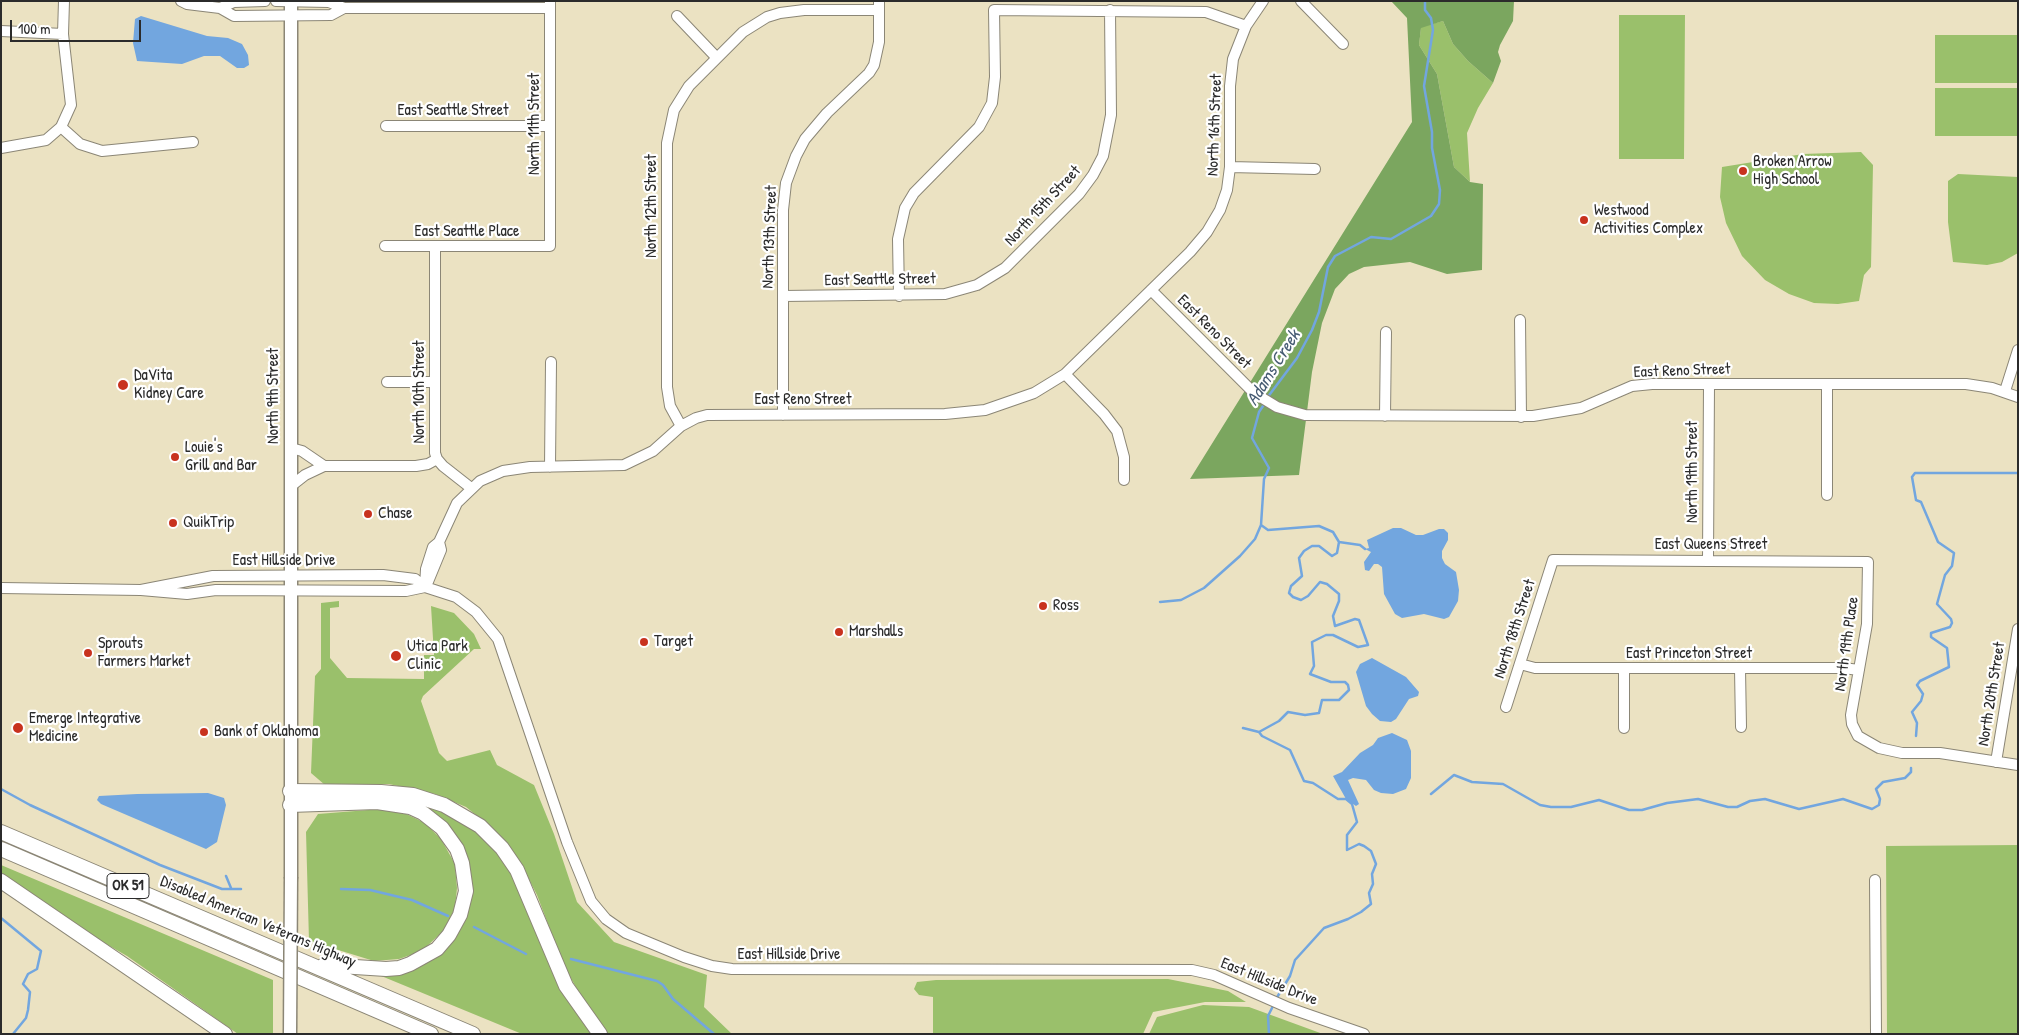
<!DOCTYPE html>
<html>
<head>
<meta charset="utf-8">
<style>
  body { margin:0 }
  #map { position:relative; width:2019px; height:1035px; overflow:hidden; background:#ebe2c2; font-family:"Patrick Hand",sans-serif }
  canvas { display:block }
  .frame { position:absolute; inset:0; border:2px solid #2b2b2b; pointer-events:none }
  .scale { position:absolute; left:10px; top:20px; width:131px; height:22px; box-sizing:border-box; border:2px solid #2b2b2b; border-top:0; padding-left:6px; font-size:15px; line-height:18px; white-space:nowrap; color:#2b2b2b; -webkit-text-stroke:4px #fff; paint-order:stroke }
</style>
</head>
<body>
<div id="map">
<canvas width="2019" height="1035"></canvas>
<div class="frame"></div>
<div class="scale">100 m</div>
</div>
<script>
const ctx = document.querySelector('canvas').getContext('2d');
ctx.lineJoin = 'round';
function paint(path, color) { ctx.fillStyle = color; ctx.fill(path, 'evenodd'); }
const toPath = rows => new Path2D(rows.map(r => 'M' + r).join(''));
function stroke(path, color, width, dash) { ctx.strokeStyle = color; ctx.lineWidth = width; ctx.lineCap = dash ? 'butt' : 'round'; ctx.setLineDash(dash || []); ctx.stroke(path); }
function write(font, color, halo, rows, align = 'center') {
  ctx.font = font + ' "Patrick Hand",sans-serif'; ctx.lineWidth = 4.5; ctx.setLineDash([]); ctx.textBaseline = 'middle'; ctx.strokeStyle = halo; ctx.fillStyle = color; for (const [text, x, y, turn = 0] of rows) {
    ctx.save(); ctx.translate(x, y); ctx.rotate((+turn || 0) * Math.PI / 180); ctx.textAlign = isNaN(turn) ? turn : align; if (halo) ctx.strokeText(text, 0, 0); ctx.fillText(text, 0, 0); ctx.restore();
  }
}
const green = toPath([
  [1619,15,1685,15,1684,159,1619,159],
  [1443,21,1453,44,1468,61,1493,83,1478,108,1467,133,1470,182,1454,167,1437,74,1419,45,1421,27],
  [1935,35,2018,35,2018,83,1935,83],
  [1935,88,2018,88,2018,136,1935,136],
  [1861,152,1873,165,1871,267,1864,275,1859,301,1838,304,1814,303,1789,294,1765,280,1742,256,1726,223,1720,197,1722,167,1803,154],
  [1958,174,2018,177,2018,253,2002,262,1987,265,1953,262,1948,222,1948,181],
  [339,601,339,607,330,608,330,658,347,678,424,679,424,655,434,655,431,606,454,613,474,634,481,649,474,649,423,696,421,701,439,753,447,761,490,750,497,765,534,785,554,834,577,902,614,942,707,975,704,1007,732,1034,608,1034,590,1012,564,966,537,895,521,864,492,828,466,807,435,794,389,784,325,785,311,773,315,676,321,669,321,603],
  [417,800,470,824,507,860,594,1034,522,1034,374,973,453,939,466,860,421,808],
  [368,810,389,810,402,812,425,823,441,839,455,864,457,888,455,908,444,930,422,951,399,959,374,961,309,941,306,832,318,814],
  [2018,845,2018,1034,1887,1034,1886,846],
  [1,865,273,980,273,1034,238,1034,127,956,82,930,1,875],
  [1168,979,1228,991,1246,1002,1205,1002,1153,1012,1143,1034,933,1034,933,997,919,995,914,989,917,982,936,980],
  [1203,1005,1249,1007,1323,1034,1149,1034,1157,1017]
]);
const forest = toPath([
  [1391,1,1514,1,1513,21,1500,45,1498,52,1501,61,1493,83,1468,61,1453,44,1443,21,1421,28,1419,45,1437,74,1454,167,1470,182,1483,184,1482,270,1447,274,1410,262,1364,267,1349,274,1335,289,1322,323,1312,372,1299,475,1190,479,1412,122,1407,18]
]);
const water = toPath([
  [141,16,207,36,228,38,242,44,248,55,249,65,244,68,237,68,220,56,204,56,182,64,137,61,133,43,135,19],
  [1393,528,1401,528,1416,535,1423,535,1439,529,1444,529,1448,533,1448,540,1442,551,1442,558,1445,564,1456,572,1459,590,1458,601,1449,617,1444,619,1424,614,1402,618,1395,614,1384,594,1382,567,1378,564,1374,564,1369,571,1365,570,1364,562,1371,552,1365,549,1369,548,1367,540],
  [1372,658,1406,677,1419,692,1418,696,1409,699,1396,719,1391,722,1380,721,1372,714,1366,706,1356,672,1360,664],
  [1392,733,1407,740,1411,751,1411,778,1406,789,1393,794,1381,793,1374,790,1366,780,1353,778,1348,780,1359,804,1356,806,1346,799,1333,776,1342,772,1360,753,1373,745,1378,738],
  [208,793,224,798,226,805,217,842,206,849,101,804,97,800,99,796,137,794]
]);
const stream = toPath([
  [1267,398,1297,358,1312,330,1319,312,1328,267,1335,256,1371,237,1391,239,1431,216,1439,204,1440,190,1432,148,1432,132,1424,86,1433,30,1431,18,1425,10,1425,1],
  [1265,403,1259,412,1252,438,1269,468,1264,479,1261,525,1268,530,1319,526,1333,532,1339,542,1337,553,1332,556,1319,546,1312,546,1304,551,1299,558,1302,576,1291,586,1289,593,1293,597,1301,600,1308,596,1320,582,1327,584,1339,594,1339,601,1333,616,1335,626,1355,619,1359,620,1368,645,1358,647,1333,635,1326,635,1312,642,1314,666,1310,674,1331,682,1345,682,1348,685,1349,690,1339,700,1322,700,1319,713,1305,715,1288,712,1279,721,1259,732,1262,736,1290,750,1304,781,1313,783,1338,799,1346,799,1352,804,1357,822,1347,835,1347,850,1359,844,1364,846,1371,851,1376,864,1372,874,1373,884,1369,893,1371,904,1361,912,1348,919,1324,928,1295,960,1290,976,1276,999],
  [1339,542,1360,545,1365,549],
  [1160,602,1181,600,1204,588,1240,556,1255,539,1261,525],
  [1243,728,1259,732],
  [1916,736,1917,723,1912,712,1921,701,1923,694,1917,685,1920,681,1949,667,1947,648,1931,637,1931,633,1950,627,1952,623,1951,619,1937,604,1945,575,1952,566,1954,553,1938,542,1921,502,1916,500,1912,477,1915,473,2018,473],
  [1,789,30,805,160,865,222,889,241,889],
  [1431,794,1454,775,1472,782,1503,784,1540,805,1551,807,1571,807,1599,800,1629,810,1642,810,1667,803,1698,799,1728,807,1737,807,1750,801,1765,799,1799,809,1843,799,1872,809,1879,805,1880,799,1876,789,1883,782,1905,778,1911,772,1911,768],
  [226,876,231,888],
  [341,889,370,890,412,900,448,916],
  [1,918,41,951,37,969,28,974,23,984,30,992,28,1010,26,1018,13,1034],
  [474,927,526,954],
  [571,959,657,981,663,985,673,999,714,1034],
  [1269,1034,1268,1016,1274,1004]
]);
const minor = toPath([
  [181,1,187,4,220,8,234,16,331,15,344,8],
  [276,1,329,2,344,8,550,8],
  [1301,1,1343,44],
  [220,8,234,2,265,1],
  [677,16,717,58],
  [1,31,63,34],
  [386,126,550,126],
  [61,127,80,144,102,151,193,142],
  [1,148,46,140,61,127,71,105,63,34,64,1],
  [1230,167,1315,169],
  [385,246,550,246,550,1],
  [435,247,435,453,437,459,443,466,471,488],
  [1151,290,1254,393,1277,407,1305,415,1533,416,1581,408,1632,386,1652,384,1966,384,1992,388,2018,397],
  [783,296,945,294,977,285,1005,268,1079,194,1093,175,1103,156,1111,115,1110,10],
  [899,296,898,239,905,208,914,193,979,127,992,103,995,77,994,10,1206,12,1246,26],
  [1520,320,1521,417],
  [1065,374,1104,414,1117,431,1124,457,1124,480],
  [387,382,435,382],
  [1827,384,1827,495],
  [2005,391,2018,350],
  [783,415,783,210,786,183,796,156,805,139,827,113,869,73,874,65,879,42,879,1],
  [1385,416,1386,332],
  [681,426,670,406,667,387,667,143,674,110,689,86,743,32,767,17,780,13,804,10,879,10],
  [291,448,302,451,324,466],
  [550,467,551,362],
  [291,486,305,475,324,466,416,466,428,464,437,459],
  [1708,560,1709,384],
  [427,584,441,550,439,542],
  [425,587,426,569,433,547,439,542,457,503,480,481,503,471,530,467,624,465,653,451,681,426,696,418,707,415,945,414,985,410,1034,393,1065,374,1190,252,1207,232,1220,210,1227,190,1230,167,1230,86,1233,59,1246,26,1263,1],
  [1,588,141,590,187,594,216,590,406,591,425,587],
  [141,590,213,576,383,575,415,579,425,587,456,597,476,612,498,639,567,842,591,901,606,919,626,933,684,957,712,966,732,969,1192,970,1214,975,1289,1008,1364,1034],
  [1520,664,1535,668,1843,668,1859,670],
  [1624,669,1624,728],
  [1740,669,1741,727],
  [1506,707,1553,560,1868,562,1867,624,1851,715,1852,724,1858,736,1879,748,1902,753,1940,753,2018,765],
  [1996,762,2018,629],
  [1875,880,1876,1034]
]);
const major = toPath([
  [291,877,291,1]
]);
const highway = toPath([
  [290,791,381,792,413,795,444,805,480,826,502,848,517,870,566,986,600,1034],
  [290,805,377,802,410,807,423,813,442,828,457,849,462,863,466,891,460,915,449,935,437,949,410,964,399,968,386,969,324,965],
  [1,832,473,1034],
  [1,849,431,1034],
  [1,881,225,1034]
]);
const majorBridge = toPath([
  [290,1034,291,877]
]);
const markers = [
  [1743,171,5,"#c8321e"],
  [1584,220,5,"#c8321e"],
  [123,385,6,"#c8321e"],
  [175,457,5,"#c8321e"],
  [368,514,5,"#c8321e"],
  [173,523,5,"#c8321e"],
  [1043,606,5,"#c8321e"],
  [839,632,5,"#c8321e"],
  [644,642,5,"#c8321e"],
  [88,653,5,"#c8321e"],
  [396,656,6,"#c8321e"],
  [18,728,6,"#c8321e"],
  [204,732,5,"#c8321e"]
];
const shields = [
  [128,886,42]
];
const shieldNames = [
  ["OK 51",128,886]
];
const streetNames = [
  ["East Seattle Street",453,111],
  ["North 11th Street",535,124,-90],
  ["North 16th Street",1215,125,-88],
  ["North 12th Street",652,206,-90],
  ["North 15th Street",1043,206,-47],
  ["East Seattle Place",467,232],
  ["North 13th Street",770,237,-88],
  ["East Seattle Street",880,280,-1],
  ["East Reno Street",1214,332,45],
  ["East Reno Street",1682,371,-2],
  ["North 10th Street",420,392,-90],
  ["North 9th Street",274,396,-90],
  ["East Reno Street",803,400],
  ["North 19th Street",1693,472,-90],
  ["East Queens Street",1711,545],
  ["East Hillside Drive",284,561],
  ["North 18th Street",1515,629,-72],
  ["North 19th Place",1847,644,-82],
  ["East Princeton Street",1689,654],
  ["North 20th Street",1992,694,-81],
  ["Disabled American Veterans Highway",258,922,23],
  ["East Hillside Drive",789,955],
  ["East Hillside Drive",1269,982,22]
];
const poiNames = [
  ["Broken Arrow",1753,162],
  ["High School",1753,180],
  ["Westwood",1594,211],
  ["Activities Complex",1594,229],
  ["DaVita",134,376],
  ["Kidney Care",134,394],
  ["Louie's",185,448],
  ["Grill and Bar",185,466],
  ["Chase",378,514],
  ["QuikTrip",183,523],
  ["Ross",1053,606],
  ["Marshalls",849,632],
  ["Target",654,642],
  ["Sprouts",98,644],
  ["Farmers Market",98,662],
  ["Utica Park",407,647],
  ["Clinic",407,665],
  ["Emerge Integrative",29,719],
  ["Medicine",29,737],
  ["Bank of Oklahoma",214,732]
];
const waterNames = [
  ["Adams Creek",1274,368,-58]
];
paint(green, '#9ac06b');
paint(forest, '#7ba65f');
paint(water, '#72a6df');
stroke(stream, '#72a6df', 2.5);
stroke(minor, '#8b8676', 12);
stroke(major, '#8b8676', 15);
stroke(highway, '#8b8676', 16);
stroke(minor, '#fff', 10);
stroke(major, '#fff', 12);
stroke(highway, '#fff', 14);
stroke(majorBridge, '#8b8676', 15, []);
stroke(majorBridge, '#fff', 12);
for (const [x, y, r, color] of markers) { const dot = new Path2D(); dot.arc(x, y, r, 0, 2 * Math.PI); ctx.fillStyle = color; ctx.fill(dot); stroke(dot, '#fff', 2); }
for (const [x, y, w] of shields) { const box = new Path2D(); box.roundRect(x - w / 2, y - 12.5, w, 25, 4); ctx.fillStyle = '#fff'; ctx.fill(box); stroke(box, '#2b2b2b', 1); }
write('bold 15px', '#2b2b2b', null, shieldNames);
write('16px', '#2b2b2b', '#fff', streetNames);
write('16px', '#2b2b2b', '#fff', poiNames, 'left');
write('italic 18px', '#475c73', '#fff', waterNames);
</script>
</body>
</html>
